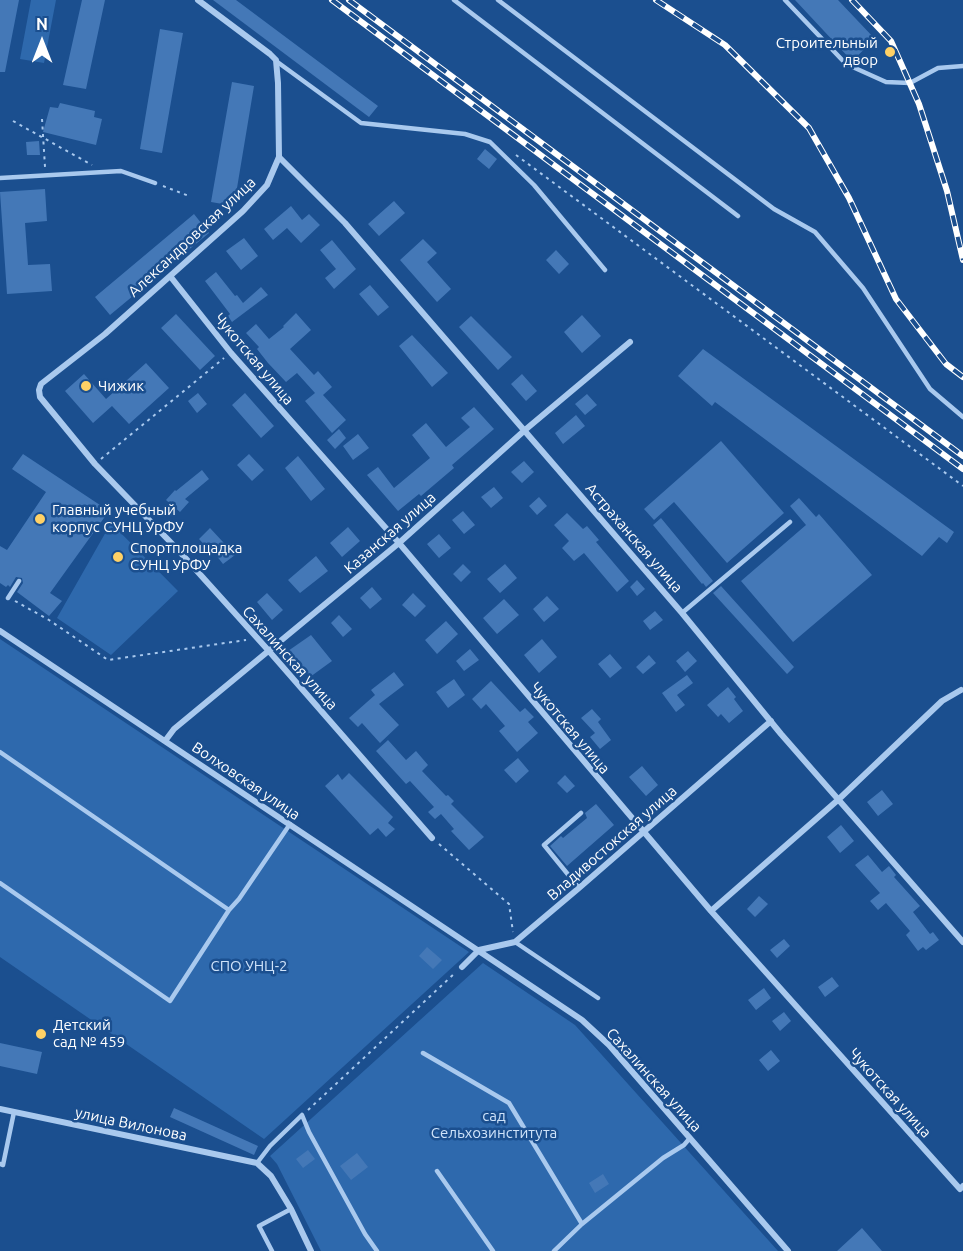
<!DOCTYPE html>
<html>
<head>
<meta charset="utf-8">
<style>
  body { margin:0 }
  #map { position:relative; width:963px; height:1251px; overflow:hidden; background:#1b4f8f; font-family:Ubuntu,sans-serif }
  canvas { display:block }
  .north { position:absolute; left:12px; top:12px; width:60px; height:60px; -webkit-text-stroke:4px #1b4f8f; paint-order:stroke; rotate:0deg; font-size:16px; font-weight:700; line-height:24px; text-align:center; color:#fff }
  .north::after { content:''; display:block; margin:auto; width:21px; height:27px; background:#fff; clip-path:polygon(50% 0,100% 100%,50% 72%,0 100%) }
</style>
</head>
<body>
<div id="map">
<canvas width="963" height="1251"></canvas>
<div class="north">N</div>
</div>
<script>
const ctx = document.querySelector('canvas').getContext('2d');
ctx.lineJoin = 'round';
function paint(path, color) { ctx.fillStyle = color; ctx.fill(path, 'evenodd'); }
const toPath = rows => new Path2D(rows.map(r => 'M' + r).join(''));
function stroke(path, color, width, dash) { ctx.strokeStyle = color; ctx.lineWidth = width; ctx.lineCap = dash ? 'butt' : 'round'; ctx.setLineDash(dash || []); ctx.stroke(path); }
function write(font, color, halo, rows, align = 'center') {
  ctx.font = font + ' Ubuntu,sans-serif'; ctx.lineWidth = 5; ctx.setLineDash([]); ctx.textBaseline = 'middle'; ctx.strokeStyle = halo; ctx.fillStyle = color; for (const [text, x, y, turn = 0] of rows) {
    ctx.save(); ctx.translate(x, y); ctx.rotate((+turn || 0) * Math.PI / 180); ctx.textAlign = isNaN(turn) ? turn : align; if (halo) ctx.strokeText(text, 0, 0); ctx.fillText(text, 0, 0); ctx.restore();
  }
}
const green = toPath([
  [31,0,56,0,44,63,20,59],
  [111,523,178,591,111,655,57,618],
  [0,639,469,952,264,1139,0,957],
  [483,963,575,1025,778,1251,321,1251,277,1164,270,1156]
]);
const building = toPath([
  [0,0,19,0,5,72,0,72],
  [82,0,105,0,86,89,63,85],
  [213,0,236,0,378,106,369,117],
  [795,0,838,0,875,39,852,61],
  [160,29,183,33,162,153,140,149],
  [232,82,254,86,234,206,211,202],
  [60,103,95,111,94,117,102,119,96,145,43,132,50,107,58,108],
  [39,141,40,155,27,155,26,142],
  [485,149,497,159,489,169,477,159],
  [45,189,47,221,25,223,28,265,50,264,52,291,7,294,0,192],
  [394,201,405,213,379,236,368,224],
  [291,206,302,220,309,214,320,225,301,243,287,228,273,240,264,229],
  [194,214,209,233,110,315,95,297],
  [244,238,258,256,241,270,226,251],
  [423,239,437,253,427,262,451,289,437,302,400,260],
  [332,240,356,269,334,289,325,278,336,269,320,250],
  [556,250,569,264,559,274,546,260],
  [216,272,235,296,237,295,243,303,261,287,268,295,232,322,228,316,230,314,205,281],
  [370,285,389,307,378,316,359,294],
  [296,313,311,330,290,349,314,375,318,371,332,387,323,395,346,420,332,433,305,401,315,393,297,373,286,382,268,363,257,349,259,347,246,333,256,324,269,339,284,327,283,326],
  [176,314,215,356,200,370,161,328],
  [582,315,601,336,582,353,564,332],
  [471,316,512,357,498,370,459,327],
  [412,335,448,373,432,387,399,346],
  [703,349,954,532,947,543,939,537,922,556,715,402,712,406,678,376],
  [146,363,169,388,129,424,112,406,93,423,65,391,84,374,106,399],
  [522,374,537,391,526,401,511,384],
  [198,393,207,404,197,413,188,401],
  [245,393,274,426,261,438,232,405],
  [587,394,597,405,585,415,575,404],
  [474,407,494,429,452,465,454,468,421,496,419,494,398,511,367,475,378,467,394,488,430,458,412,435,426,423,446,447,470,427,461,418],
  [576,415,585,426,563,444,555,433],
  [339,429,346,438,335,449,327,440],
  [358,434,369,448,353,460,343,446],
  [721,441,784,513,727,563,674,502,654,520,644,509],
  [23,454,109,511,50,593,62,601,49,616,17,592,23,583,22,578,16,577,10,587,8,585,6,587,0,583,0,546,7,550,46,492,12,469],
  [249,454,264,470,252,481,237,465],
  [298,456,325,489,311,501,285,468],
  [524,461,534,472,522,483,511,472],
  [202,470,209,479,185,499,189,502,180,512,166,500,175,490,176,491],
  [494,487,503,498,491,508,481,497],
  [539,497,547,506,537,515,529,506],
  [799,498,816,517,819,514,872,575,793,642,741,581,806,525,790,506],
  [463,511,475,525,464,534,452,520],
  [567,513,583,529,587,526,599,540,596,542,629,581,617,592,584,553,574,561,562,548,569,541,554,525],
  [661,518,713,581,706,587,703,583,702,584,653,525],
  [348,527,360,541,342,557,330,543],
  [210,528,235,555,223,564,212,550,210,551,199,539],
  [439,534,451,548,439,558,427,544],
  [316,556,328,571,300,593,288,580],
  [463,564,471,572,461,582,453,574],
  [505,564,517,578,500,593,487,579],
  [637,580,645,589,637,596,630,587],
  [721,586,794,667,787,674,713,593],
  [372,587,382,599,370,609,360,598],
  [267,593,283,610,272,620,257,602],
  [413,593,426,606,415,617,402,605],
  [547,596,559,609,544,622,533,609],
  [504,599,519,615,497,634,483,618],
  [655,611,663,620,650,630,643,621],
  [339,615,352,629,343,637,331,623],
  [446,621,458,634,437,654,425,640],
  [311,635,332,661,310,677,288,651],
  [542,639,557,657,539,673,524,655],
  [470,649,479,660,464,671,456,661],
  [688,651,697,661,685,672,676,661],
  [610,654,622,668,610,678,598,664],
  [649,655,656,663,643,674,636,667],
  [394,672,404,685,379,704,399,725,380,743,362,723,358,727,349,718,375,695,371,690],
  [687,675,693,683,677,695,685,705,676,712,662,693],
  [454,679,465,695,448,708,436,692],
  [491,681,520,712,525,708,534,717,528,722,538,733,517,752,499,731,505,726,486,704,481,709,472,699],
  [728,687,736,697,734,699,743,711,729,723,721,714,718,717,707,705],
  [592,709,601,719,598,722,611,740,600,749,590,737,595,733,581,718],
  [388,740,406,760,416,751,428,765,422,771,446,796,448,795,454,801,451,804,484,837,469,850,451,831,454,829,441,814,435,819,428,812,434,807,410,781,406,784,376,751],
  [518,758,529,771,516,783,504,770],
  [642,766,658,785,646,796,629,777],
  [349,773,393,817,388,823,395,829,386,837,378,828,370,835,325,786,338,774,342,780],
  [565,775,575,786,567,793,557,783],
  [882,790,893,804,878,816,867,802],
  [596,804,614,825,567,866,550,846,561,836,563,838,587,818,585,813],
  [841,825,854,841,840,853,827,837],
  [868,855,882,872,889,866,896,875,894,877,920,906,913,912,930,934,933,932,939,940,926,950,923,947,918,951,906,935,910,931,886,903,878,910,870,901,880,893,855,865],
  [759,896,768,904,755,917,747,909],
  [784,939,790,946,777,958,770,950],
  [427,947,442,960,433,969,419,956],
  [832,977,839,986,825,997,818,987],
  [764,988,771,998,756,1010,748,1000],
  [784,1012,791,1021,780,1031,772,1021],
  [0,1043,42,1052,37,1074,0,1066],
  [771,1050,780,1061,768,1071,759,1060],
  [174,1108,258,1146,254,1155,170,1117],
  [308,1150,315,1159,303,1168,296,1159],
  [357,1153,368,1167,351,1180,340,1166],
  [603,1174,609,1184,595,1193,589,1183],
  [862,1228,882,1251,837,1251]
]);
const path = toPath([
  [42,119,45,167],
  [13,121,92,165],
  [516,155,963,486],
  [163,186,189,196],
  [101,459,224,358],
  [15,601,49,620,108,660,246,640],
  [439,844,509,904,513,932],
  [308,1110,455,973]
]);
const service = toPath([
  [454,0,738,216],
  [498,0,774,209,815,232,863,288,930,389,963,417],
  [785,0,846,64,886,82,910,83,938,68,963,66],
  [276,61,361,123,465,134,490,142,534,185,605,270],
  [0,178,121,171,155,183],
  [8,598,19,581],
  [682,613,790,522],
  [0,752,229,910],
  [0,883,170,1001,229,910,239,899,290,824],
  [579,888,544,845,581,813],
  [515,942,598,998],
  [423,1053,509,1103,582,1224,663,1158,684,1145,690,1138],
  [257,1163,270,1146,302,1115,309,1132,365,1234,377,1251],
  [0,1164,3,1165,14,1112],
  [437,1171,493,1251],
  [272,1251,259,1226,291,1209],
  [554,1251,582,1224]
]);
const minor = toPath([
  [198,0,270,54,276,60,278,83,279,157,267,185,243,211,105,334,41,384,39,390,40,397,95,464,179,551,268,650,432,838],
  [279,157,345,223,682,613,781,734,963,942],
  [170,276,231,353,399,543,711,911,960,1189,963,1186],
  [0,631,582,1020,609,1045,788,1251],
  [165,741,174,729,399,543,525,430,630,342],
  [711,911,839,799,942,701,961,690],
  [462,967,479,950,515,942,579,888,771,721],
  [0,1109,257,1163,271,1176,291,1209,311,1251]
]);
const rail = toPath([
  [332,0,963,469],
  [349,0,963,456],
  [656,0,725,45,809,128,849,198,896,299,946,364,963,377],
  [852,0,891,41,919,104,947,191,963,260]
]);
const markers = [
  [890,52,6,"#ffd166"],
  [86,386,6,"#ffd166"],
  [40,519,6,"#ffd166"],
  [118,557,6,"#ffd166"],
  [41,1034,6,"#ffd166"]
];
const poiNames = [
  ["Строительный",878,43,"right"],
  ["двор",878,60,"right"],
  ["Чижик",98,386],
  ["Главный учебный",52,510],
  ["корпус СУНЦ УрФУ",52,527],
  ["Спортплощадка",130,548],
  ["СУНЦ УрФУ",130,565],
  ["Детский",53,1025],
  ["сад № 459",53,1042]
];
const streetNames = [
  ["Александровская улица",192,237,-43],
  ["Чукотская улица",254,359,50],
  ["Казанская улица",390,533,-41],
  ["Астраханская улица",634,538,49],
  ["Сахалинская улица",290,658,48],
  ["Чукотская улица",570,728,50],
  ["Волховская улица",246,781,34],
  ["Владивостокская улица",612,843,-41],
  ["Сахалинская улица",654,1080,48],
  ["Чукотская улица",890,1093,48],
  ["улица Вилонова",131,1124,12]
];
const parkNames = [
  ["СПО УНЦ-2",249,966],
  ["сад",494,1116],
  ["Сельхозинститута",494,1133]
];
paint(green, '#2e69ad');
paint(building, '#4478b7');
stroke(path, '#a9c9ee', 2, [3, 4.5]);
stroke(service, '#a9c9ee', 4.5);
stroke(minor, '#a9c9ee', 6);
stroke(rail, '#fff', 6);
stroke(rail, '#1b4f8f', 4, [11]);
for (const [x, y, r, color] of markers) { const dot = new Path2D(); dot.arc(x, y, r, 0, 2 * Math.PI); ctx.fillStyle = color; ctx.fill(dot); stroke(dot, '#1b4f8f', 2); }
write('15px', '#fff', '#1b4f8f', poiNames, 'left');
write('15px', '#fff', '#1b4f8f', streetNames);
write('15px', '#cfe3fa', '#1b4f8f', parkNames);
</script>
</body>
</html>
